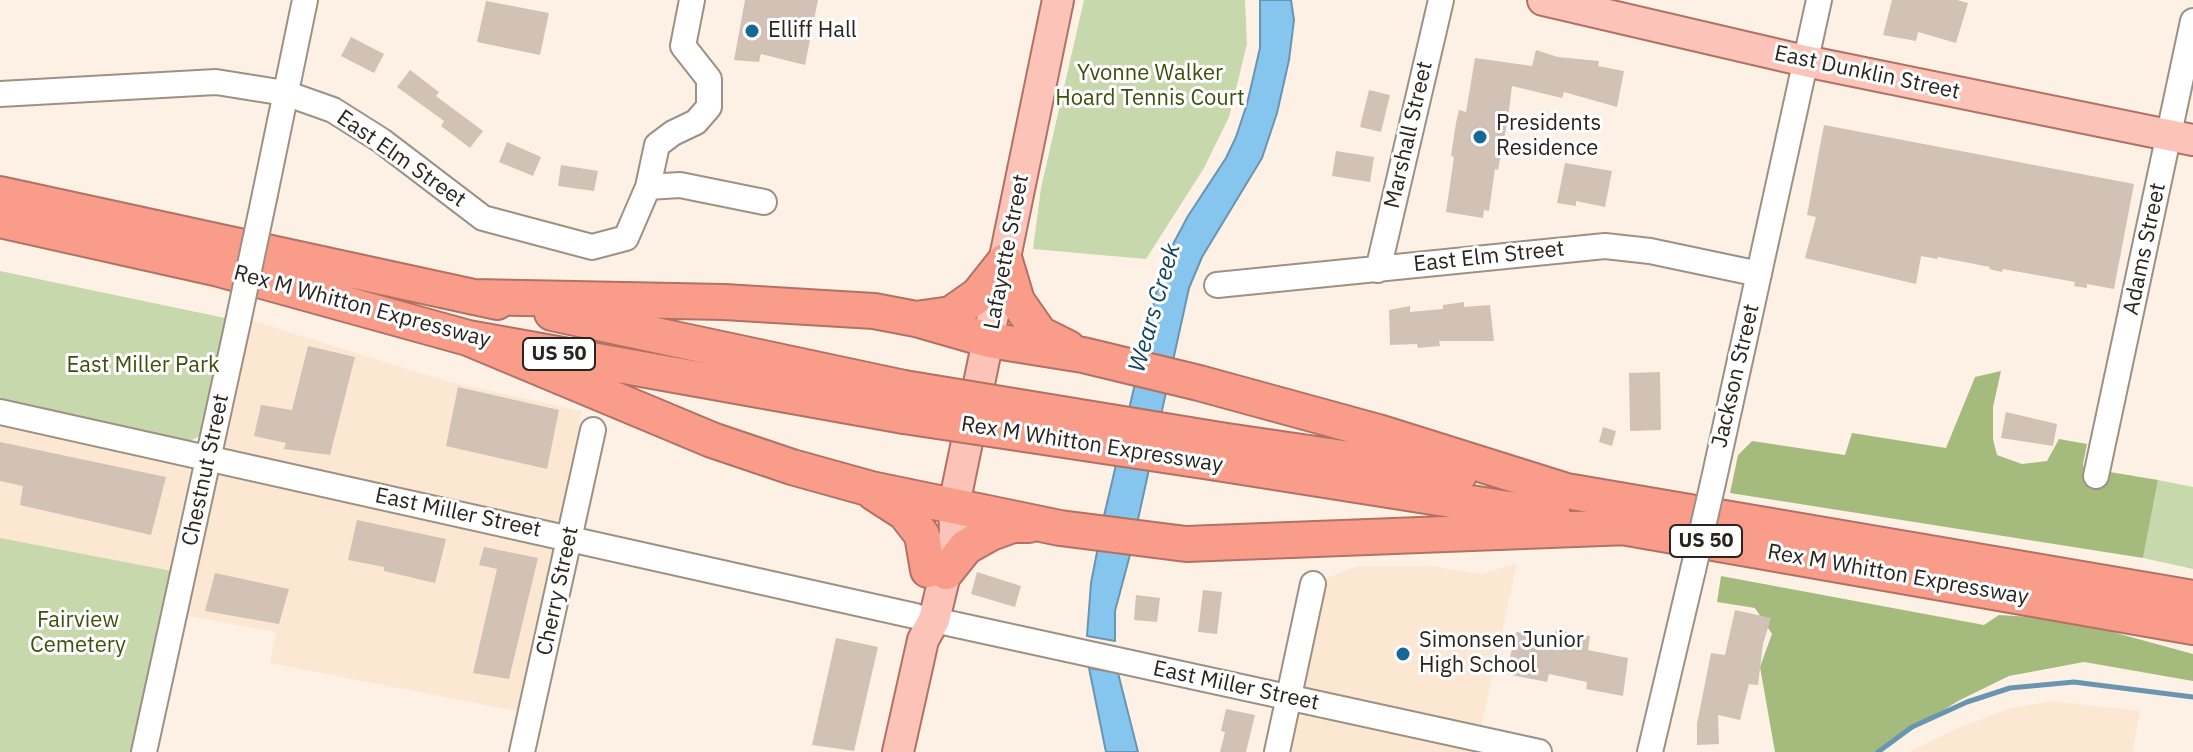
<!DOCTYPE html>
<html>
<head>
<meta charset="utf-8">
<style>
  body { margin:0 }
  canvas { display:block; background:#fdf1e6 }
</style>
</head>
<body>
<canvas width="2193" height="752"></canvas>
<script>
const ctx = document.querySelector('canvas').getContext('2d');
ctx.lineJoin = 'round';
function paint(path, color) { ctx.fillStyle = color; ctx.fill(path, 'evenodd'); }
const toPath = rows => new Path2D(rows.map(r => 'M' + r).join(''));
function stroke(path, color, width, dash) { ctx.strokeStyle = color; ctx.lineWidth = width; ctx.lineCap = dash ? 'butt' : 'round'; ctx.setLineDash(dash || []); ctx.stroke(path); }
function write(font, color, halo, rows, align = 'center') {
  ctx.font = font + ' "IBM Plex Sans",sans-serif'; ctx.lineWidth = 6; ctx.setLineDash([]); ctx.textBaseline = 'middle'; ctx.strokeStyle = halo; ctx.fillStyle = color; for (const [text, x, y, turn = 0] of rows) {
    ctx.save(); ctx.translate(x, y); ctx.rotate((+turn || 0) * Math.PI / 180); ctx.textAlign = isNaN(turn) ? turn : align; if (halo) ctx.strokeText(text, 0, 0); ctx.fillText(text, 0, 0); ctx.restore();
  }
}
const built = toPath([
  [250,320,446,381,582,411,560,518,554,523,228,451,222,437],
  [0,426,183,463,190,469,192,478,172,571,0,538],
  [227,475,554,548,555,553,521,712,270,663,276,632,182,615,215,477],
  [1517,563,1476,750,1484,752,1287,752,1326,578,1358,566,1429,566,1482,574],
  [2053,701,2140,711,2132,752,1909,752,1958,728,2011,708]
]);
const green = toPath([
  [1084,0,1245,0,1247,44,1229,117,1204,168,1146,259,1033,249,1041,188],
  [0,271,225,318,200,436,190,441,0,398],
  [2158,480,2193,487,2193,569,2143,558],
  [0,538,172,571,135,752,0,752]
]);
const forest = toPath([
  [2001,371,1993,407,1993,439,1997,455,2022,464,2047,461,2059,439,2087,444,2083,464,2086,480,2104,486,2110,472,2158,480,2143,558,1730,493,1738,455,1752,441,1845,455,1852,433,1946,448,1975,377],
  [1721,576,1984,625,1999,615,2065,619,2193,654,2193,681,2084,662,2009,676,1958,701,1877,752,1775,752,1760,667,1772,634,1755,608,1717,602]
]);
const water = toPath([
  [1260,0,1291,0,1294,20,1289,60,1277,113,1262,158,1202,257,1189,288,1131,551,1115,611,1115,641,1087,636,1091,583,1104,516,1159,281,1171,248,1188,216,1226,158,1236,137,1247,104,1260,48,1260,0],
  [1089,668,1118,673,1138,752,1106,752,1089,668]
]);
const stream = toPath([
  [1878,752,1912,727,1967,702,2010,688,2074,682,2193,697]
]);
const building = toPath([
  [745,0,818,0,805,65,761,54,759,62,734,60],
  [1892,0,1957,0,1968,3,1956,43,1918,32,1916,41,1883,35],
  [486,1,549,13,540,55,477,42],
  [351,37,384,54,374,73,341,56],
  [1536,50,1558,57,1599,61,1598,66,1624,71,1617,107,1564,92,1562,98,1512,86,1508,118,1498,170,1495,169,1489,211,1484,210,1483,218,1446,212,1454,157,1451,156,1456,123,1459,110,1466,112,1475,58,1532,66],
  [410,70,439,92,436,96,483,131,470,148,441,126,444,121,397,87],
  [1369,90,1390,95,1381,132,1360,127],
  [1824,125,2134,184,2114,289,2087,284,2087,288,2074,286,2075,282,2003,269,2002,272,1989,269,1990,267,1938,257,1937,259,1921,256,1916,284,1805,258,1816,217,1807,215],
  [507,142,541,157,533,176,499,162],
  [1336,151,1374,157,1370,182,1332,176],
  [1565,163,1612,171,1605,207,1576,201,1576,206,1557,203],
  [561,165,598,171,594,191,558,186],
  [1464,302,1464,307,1490,305,1494,341,1439,341,1440,346,1418,348,1417,344,1390,345,1389,310,1410,306,1410,312,1443,309,1443,305],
  [308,346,355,357,330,455,284,449,286,443,254,436,261,405,292,410],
  [1660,372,1661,430,1630,431,1629,373],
  [458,387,559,410,547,469,446,446],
  [2006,412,2057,424,2053,446,2001,438],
  [1603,427,1616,431,1612,446,1599,442],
  [0,442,166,477,151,535,20,505,23,486,0,481],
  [357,520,446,539,435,583,384,571,384,567,348,560],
  [484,547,538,558,509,679,473,673,497,569,479,565],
  [977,572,1021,586,1015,607,971,594],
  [215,573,289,589,279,624,205,611],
  [1203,590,1222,592,1217,634,1198,632],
  [1136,595,1160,598,1157,622,1134,620],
  [1735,610,1771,618,1763,644,1758,685,1749,684,1740,720,1718,715,1719,744,1697,745,1697,724,1711,653,1725,655],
  [1556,630,1590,636,1588,650,1628,658,1623,696,1586,689,1587,682,1549,674,1547,682,1506,674,1516,632,1554,637],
  [836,638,878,647,854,751,812,745],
  [1226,709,1255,715,1246,752,1220,752,1225,732,1221,731]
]);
const minor = toPath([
  [0,94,216,82,285,93,333,110,382,141,483,218,592,247,626,238,648,187,680,185,764,202],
  [648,187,657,145,673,133,696,122,709,107,709,79,683,46,692,0],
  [265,194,305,0],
  [1378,270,1441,0],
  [1217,285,1605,246,1650,251,1759,274],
  [0,412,915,616],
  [2096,476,2193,21],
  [1713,483,1819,0],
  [934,620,1539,752],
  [144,752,238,322],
  [522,752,593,430],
  [1277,752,1313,584],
  [1650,752,1693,570]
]);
const major = toPath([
  [1543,0,1805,61,2193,140],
  [898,752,923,640,934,620,955,533,954,505,1058,0]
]);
const highway = toPath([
  [0,194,497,302],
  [0,220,219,269,468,338,904,416],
  [1005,261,1017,301,1040,334,1068,348],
  [474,297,724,302,874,311,916,319,989,340,1083,355,1199,383,1378,432,1563,490],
  [552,313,904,388],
  [916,319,951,314,978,295,1005,261],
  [468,338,712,440,792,467,871,489,1060,528,1186,544,1628,527],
  [1220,440,1459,475],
  [1217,463,1553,516],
  [1543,487,2193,598],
  [874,493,905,513,922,535,928,570],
  [1605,524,2193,627],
  [946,572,966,547,991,533,1013,525,1029,525]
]);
const minorBridge = toPath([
  [238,322,265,194],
  [1693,570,1713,483]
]);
const highwayBridge = toPath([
  [904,388,1220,440],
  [904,416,1217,463]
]);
const markers = [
  [752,31,8,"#176799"],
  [1480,137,8,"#176799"],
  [1403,654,8,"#176799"]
];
const shields = [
  [559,354,72],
  [1706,541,72]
];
const shieldNames = [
  ["US 50",559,354],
  ["US 50",1706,541]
];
const poiNames = [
  ["Elliff Hall",768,31],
  ["Presidents",1496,124],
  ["Residence",1496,149],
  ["Simonsen Junior",1419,641],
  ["High School",1419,666]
];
const streetNames = [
  ["East Dunklin Street",1867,73,12],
  ["Marshall Street",1409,135,-77],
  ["East Elm Street",401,159,35],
  ["Adams Street",2145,249,-78],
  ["Lafayette Street",1007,252,-79],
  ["East Elm Street",1489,257,-6],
  ["Rex M Whitton Expressway",362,307,15],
  ["Jackson Street",1736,376,-77],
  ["Rex M Whitton Expressway",1092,445,9],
  ["Chestnut Street",206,470,-78],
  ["East Miller Street",458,513,12],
  ["Rex M Whitton Expressway",1898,575,10],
  ["Cherry Street",558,591,-78],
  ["East Miller Street",1236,686,12]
];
const parkNames = [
  ["Yvonne Walker",1150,74],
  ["Hoard Tennis Court",1150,99],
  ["East Miller Park",143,366],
  ["Fairview",78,621],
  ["Cemetery",78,646]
];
const waterNames = [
  ["Wears Creek",1155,308,-74]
];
paint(built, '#fce7d3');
paint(green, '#c7d8ac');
paint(forest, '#a5bb7d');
paint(water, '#86c5ee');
stroke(water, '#6a95b0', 2);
stroke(stream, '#6a95b0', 5);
paint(building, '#d1c2b5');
stroke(minor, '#9e9083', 28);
stroke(major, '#b17264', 34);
stroke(highway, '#b17264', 38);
stroke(minor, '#fff', 24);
stroke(major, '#fcc4b9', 30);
stroke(highway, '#fa9c8a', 34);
stroke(minorBridge, '#9e9083', 28, []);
stroke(highwayBridge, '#b17264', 38, []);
stroke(minorBridge, '#fff', 24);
stroke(highwayBridge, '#fa9c8a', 34);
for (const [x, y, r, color] of markers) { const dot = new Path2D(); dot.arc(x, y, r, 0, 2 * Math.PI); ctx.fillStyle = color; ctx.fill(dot); stroke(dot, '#fff', 3); }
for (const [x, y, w] of shields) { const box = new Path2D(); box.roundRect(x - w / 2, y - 16, w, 32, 6); ctx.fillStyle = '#fff'; ctx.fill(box); stroke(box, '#29241e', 2); }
write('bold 20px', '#29241e', null, shieldNames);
write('22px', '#29241e', '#fff', poiNames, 'left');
write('22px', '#29241e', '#fff', streetNames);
write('22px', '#3d500b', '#fff', parkNames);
write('italic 24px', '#10425e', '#fff', waterNames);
</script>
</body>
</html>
